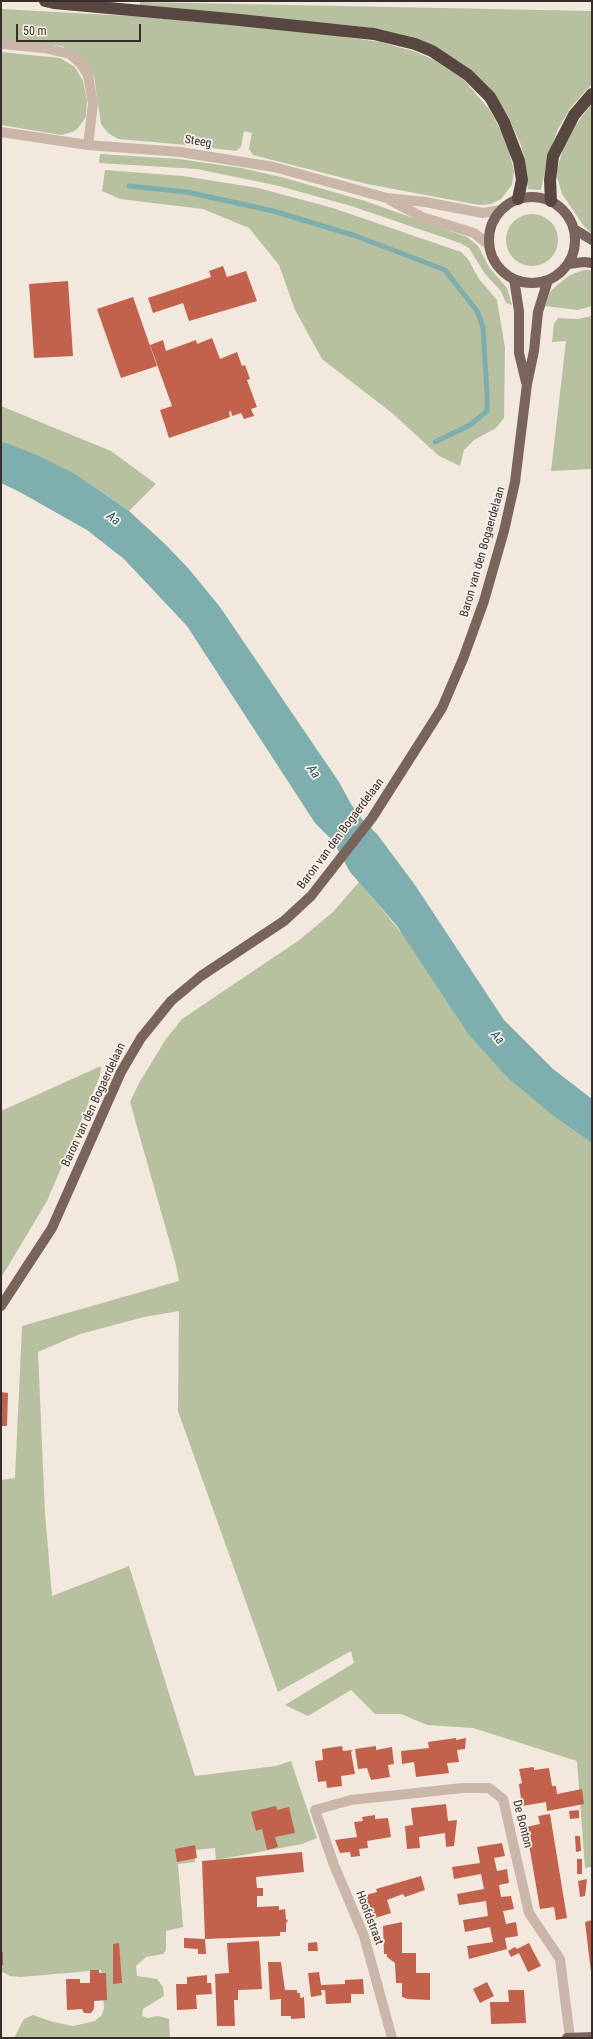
<!DOCTYPE html>
<html>
<head>
<meta charset="utf-8">
<style>
  body { margin:0 }
  #map { position:relative; width:593px; height:2039px; overflow:hidden; background:#f2e8de; font-family:"Roboto Condensed",sans-serif }
  canvas { display:block }
  .frame { position:absolute; inset:0; border:2px solid #382d2a; pointer-events:none }
  .scale { position:absolute; left:16px; top:24px; width:125px; height:18px; box-sizing:border-box; border:2px solid #382d2a; border-top:0; padding-left:5px; font-size:12px; line-height:14px; white-space:nowrap; color:#382d2a; -webkit-text-stroke:3px #f9f2eb; paint-order:stroke }
</style>
</head>
<body>
<div id="map">
<canvas width="593" height="2039"></canvas>
<div class="frame"></div>
<div class="scale">50 m</div>
</div>
<script>
const ctx = document.querySelector('canvas').getContext('2d');
ctx.lineJoin = 'round';
function paint(path, color) { ctx.fillStyle = color; ctx.fill(path, 'evenodd'); }
const toPath = rows => new Path2D(rows.map(r => 'M' + r).join(''));
function stroke(path, color, width, dash) { ctx.strokeStyle = color; ctx.lineWidth = width; ctx.lineCap = dash ? 'butt' : 'round'; ctx.setLineDash(dash || []); ctx.stroke(path); }
function write(font, color, halo, rows, align = 'center') {
  ctx.font = font + ' "Roboto Condensed",sans-serif'; ctx.lineWidth = 3.5; ctx.setLineDash([]); ctx.textBaseline = 'middle'; ctx.strokeStyle = halo; ctx.fillStyle = color; for (const [text, x, y, turn = 0] of rows) {
    ctx.save(); ctx.translate(x, y); ctx.rotate((+turn || 0) * Math.PI / 180); ctx.textAlign = isNaN(turn) ? turn : align; if (halo) ctx.strokeText(text, 0, 0); ctx.fillText(text, 0, 0); ctx.restore();
  }
}
const green = toPath([
  [140,2,592,11,592,84,571,107,558,129,548,155,541,190,528,189,525,162,521,145,508,116,499,102,473,73,443,52,393,33,367,27,140,6],
  [1,9,130,16,301,31,381,42,416,52,434,60,463,79,489,109,504,136,509,151,514,171,512,185,501,199,491,204,479,205,367,184,253,155,249,149,252,133,244,131,241,147,236,151,187,145,118,139,108,133,101,124,94,76,83,59,62,46,1,40],
  [1,52,60,58,75,67,83,81,87,100,86,117,78,128,73,132,61,135,1,125],
  [592,103,592,234,583,225,562,194,556,173,564,146,573,129],
  [100,154,179,159,241,168,281,177,365,201,467,237,478,246,489,267,507,288,512,305,506,303,501,291,485,274,469,248,460,243,351,206,279,186,197,169,99,163],
  [105,170,183,176,258,188,333,208,461,252,468,259,479,279,497,300,505,348,504,418,496,428,474,440,464,450,460,466,439,456,392,413,322,359,295,310,279,265,249,228,203,209,120,199,102,191],
  '506 240a26 26 0 1 1 52 0a26 26 0 1 1-52 0Z',
  [584,270,592,270,592,306,578,310,545,306,550,292,556,286,570,275],
  [592,316,592,469,551,471,566,341,552,342,554,324,558,318,578,319],
  [1,406,111,451,156,484,129,511,77,475,1,441],
  [359,882,556,1118,592,1143,592,1867,585,1868,577,1761,473,1728,427,1725,401,1714,375,1714,351,1690,308,1716,285,1705,354,1663,351,1651,278,1692,178,1411,179,1311,144,1317,80,1334,38,1352,45,1513,52,1596,129,1566,195,1776,276,1766,291,1761,317,1838,302,1844,216,1860,215,1848,194,1850,195,1862,178,1864,183,1927,166,1931,166,1950,163,1954,146,1957,136,1966,137,1976,157,1979,163,1987,164,1996,143,2009,142,2016,148,2018,158,2016,169,2019,170,2038,14,2038,24,2019,33,2015,53,2022,73,2026,95,2021,102,2015,104,2008,101,1970,21,1977,10,1976,1,1971,1,1480,15,1478,22,1326,179,1281,175,1261,130,1102,139,1083,166,1039,182,1019,298,941,333,912],
  [101,1066,100,1076,47,1201,1,1278,1,1111]
]);
const water = toPath([
  [1,441,39,456,77,475,129,511,165,544,188,568,220,607,339,782,351,804,362,819,377,834,415,885,504,1020,553,1069,592,1099,592,1143,556,1118,508,1078,469,1035,397,926,350,872,333,841,315,823,187,626,124,559,87,530,18,491,1,483]
]);
const stream = toPath([
  [129,186,187,192,273,211,356,236,445,270,477,311,483,327,487,393,487,411,470,425,435,442]
]);
const building = toPath([
  [223,266,227,277,246,271,257,301,189,321,183,303,153,313,148,298,211,277,209,271],
  [68,281,73,356,34,358,29,284],
  [133,297,157,366,121,378,97,309],
  [212,338,220,359,237,352,242,366,245,365,250,379,247,380,257,407,251,409,254,416,244,419,241,413,232,416,231,411,229,412,230,417,169,438,160,410,172,406,150,345,163,340,166,351,196,340,197,344],
  [1,1392,8,1393,7,1426,1,1426],
  [456,1738,456,1740,466,1738,465,1749,457,1750,459,1762,447,1763,449,1773,416,1777,414,1762,402,1764,401,1751,429,1748,428,1742],
  [342,1746,343,1751,353,1750,351,1752,355,1774,341,1776,342,1786,327,1788,326,1781,318,1782,315,1761,323,1760,322,1749],
  [376,1746,376,1750,392,1747,394,1764,388,1765,390,1777,371,1780,367,1768,358,1769,355,1749],
  [534,1767,534,1770,549,1768,552,1786,556,1786,557,1794,582,1789,584,1804,547,1811,546,1802,522,1806,519,1784,522,1783,519,1769],
  [446,1804,448,1821,457,1820,454,1846,446,1847,445,1833,419,1837,420,1848,407,1849,405,1826,413,1825,411,1808],
  [276,1806,277,1810,289,1807,295,1833,275,1837,278,1847,267,1850,262,1829,256,1831,251,1812],
  [579,1810,579,1818,570,1819,569,1811],
  [550,1814,567,1918,556,1920,554,1907,540,1909,526,1827,540,1824,538,1816],
  [375,1815,375,1819,388,1818,391,1837,367,1841,368,1848,359,1849,360,1856,351,1857,350,1852,340,1853,335,1840,357,1837,354,1822,363,1821,362,1817],
  [575,1836,580,1836,581,1851,576,1852],
  [502,1843,505,1856,494,1858,497,1871,507,1869,509,1883,499,1885,501,1897,511,1896,514,1909,503,1911,506,1924,516,1922,518,1936,505,1938,507,1949,469,1959,467,1946,493,1942,490,1927,465,1932,463,1920,488,1916,486,1901,459,1905,457,1894,484,1889,481,1874,454,1879,452,1867,480,1863,477,1847],
  [195,1845,197,1858,177,1862,175,1849],
  [302,1852,304,1872,256,1877,257,1888,263,1888,263,1896,257,1896,257,1907,279,1906,279,1910,285,1909,286,1919,288,1921,286,1923,286,1932,280,1932,280,1936,205,1939,202,1861],
  [577,1859,582,1859,582,1874,577,1874],
  [421,1876,425,1890,405,1897,403,1894,387,1900,391,1913,372,1919,363,1896,377,1892,376,1889],
  [587,1879,585,1896,580,1897,578,1881],
  [592,1920,592,1972,591,1972,585,1922],
  [402,1922,402,1953,416,1953,416,1973,430,1973,430,2000,408,1999,402,1997,402,1983,396,1983,395,1963,387,1957,387,1954,384,1954,383,1926],
  [184,1938,205,1939,206,1954,198,1954,198,1949,184,1948],
  [259,1941,262,1989,238,1990,238,2000,234,2000,235,2026,217,2026,215,1974,229,1973,227,1943],
  [317,1942,318,1951,308,1951,308,1943],
  [119,1943,122,1983,113,1984,113,1944],
  [529,1943,541,1966,528,1972,519,1953,511,1957,508,1951,515,1947,517,1949],
  [1,1952,3,1952,3,1965,1,1965],
  [268,1962,281,1962,285,1990,297,1990,297,1993,300,1993,300,1998,304,1997,305,2018,291,2019,291,2016,281,2016,281,1999,270,2000],
  [90,1970,99,1970,99,1973,106,1973,107,2000,94,2001,94,2009,91,2013,84,2013,82,2009,67,2010,66,1979,80,1979,80,1983,90,1983],
  [319,1972,321,1985,345,1984,345,1980,363,1979,364,1994,351,1994,351,2003,326,2004,325,1990,321,1990,322,1995,311,1997,308,1973],
  [207,1975,207,1983,211,1983,212,1994,196,1995,197,2009,177,2010,176,1984,187,1984,187,1977],
  [487,1982,494,1996,480,2003,473,1989],
  [508,1990,524,1990,526,2023,491,2024,490,2002,509,2002]
]);
const minor = toPath([
  [1,44,44,48,70,54,81,64,88,75,93,104,88,145],
  [1,132,88,145,180,152,274,167,387,198,425,202,483,213,501,210],
  [390,200,422,217,474,233,489,245],
  [392,2038,364,1936,334,1865,315,1810,351,1800,463,1788,489,1788,503,1799,529,1913,560,1959,570,2038]
]);
const major = toPath([
  '489 240a43 43 0 1 1 86 0a43 43 0 1 1-86 0Z',
  [574,229,592,240],
  [568,264,584,262,592,263],
  [514,279,519,311,519,353,526,382],
  [1,1306,52,1228,121,1072,141,1038,171,1001,201,976,284,921,311,896,372,818,442,708,463,659,484,601,504,531,515,482,527,384,534,351,538,312,548,280],
  [567,2038,592,2037]
]);
const highway = toPath([
  [45,1,54,3,230,19,374,34,415,44,432,51,468,75,490,97,504,122,519,161,522,180,518,199],
  [551,201,550,180,553,156,574,115,592,94]
]);
const streetNames = [
  ["Steeg",198,142,9],
  ["Baron van den Bogaerdelaan",483,552,-74],
  ["Baron van den Bogaerdelaan",341,834,-53],
  ["Baron van den Bogaerdelaan",94,1105,-65],
  ["De Bonton",522,1824,76],
  ["Hoofdstraat",369,1918,69]
];
const waterNames = [
  ["Aa",113,519,37],
  ["Aa",313,772,56],
  ["Aa",497,1038,49]
];
paint(green, '#b7c19f');
paint(water, '#7eaead');
stroke(stream, '#7eaead', 5);
paint(building, '#c2624d');
stroke(minor, '#cab7aa', 10);
stroke(major, '#79645b', 10);
stroke(highway, '#584741', 12);
write('12px', '#382d2a', '#f9f2eb', streetNames);
write('italic 13px', '#205758', '#f9f2eb', waterNames);
</script>
</body>
</html>
